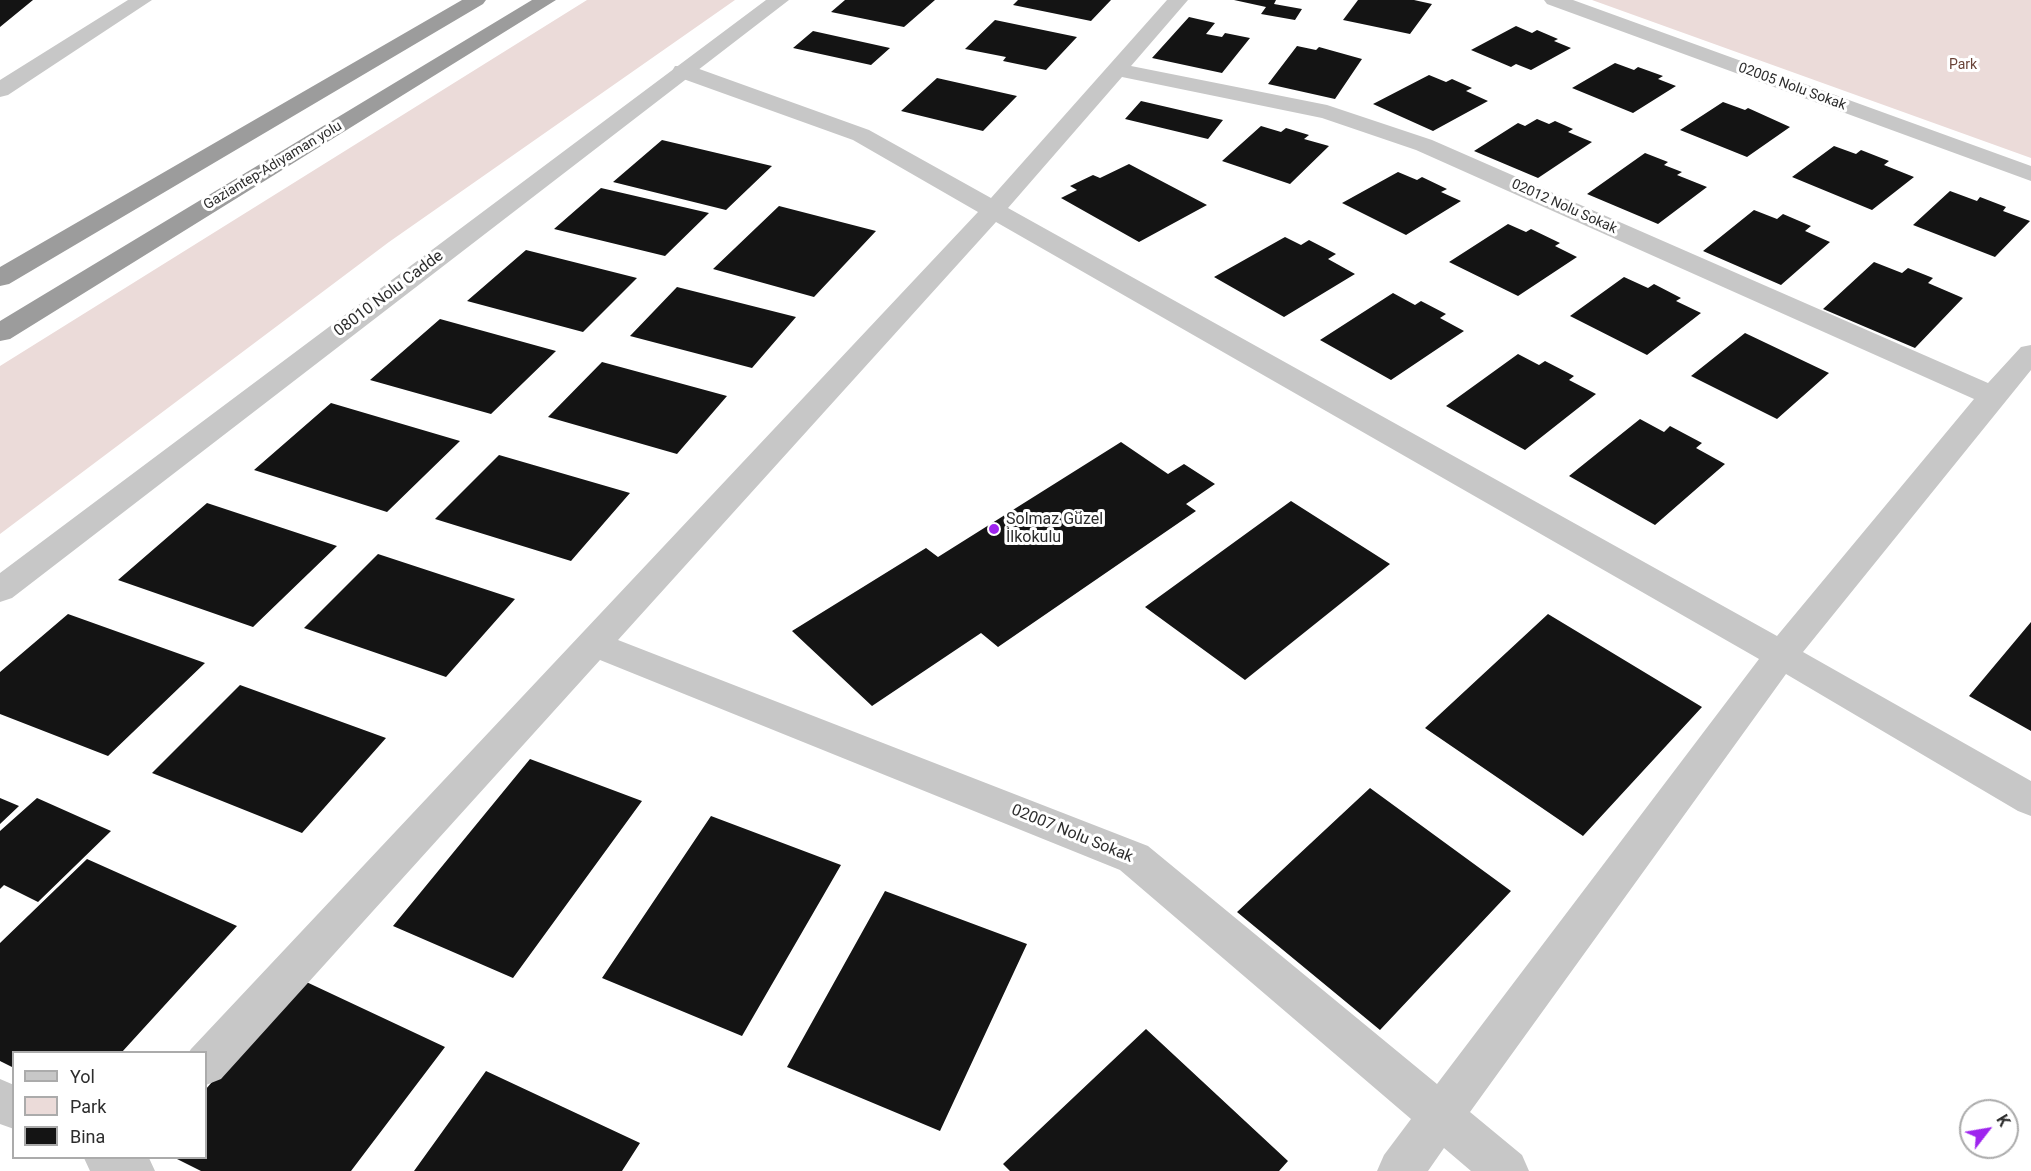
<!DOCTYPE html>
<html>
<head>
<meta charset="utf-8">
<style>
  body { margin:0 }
  #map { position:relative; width:2031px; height:1171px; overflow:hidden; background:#fff; font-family:Roboto,sans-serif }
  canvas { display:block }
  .legend { position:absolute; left:12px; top:1051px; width:195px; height:108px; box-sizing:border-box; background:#fff; border:2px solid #ababab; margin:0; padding:8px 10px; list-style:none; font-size:18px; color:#2d2d2d }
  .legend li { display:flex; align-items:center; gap:12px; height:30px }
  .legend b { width:30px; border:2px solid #ababab }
  .north { position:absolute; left:1959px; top:1099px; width:60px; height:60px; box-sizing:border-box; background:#fff; border:2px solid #ababab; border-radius:50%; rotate:59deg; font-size:16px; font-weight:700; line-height:24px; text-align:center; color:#2d2d2d }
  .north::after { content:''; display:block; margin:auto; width:21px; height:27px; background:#9e24ee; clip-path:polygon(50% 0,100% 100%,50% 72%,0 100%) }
</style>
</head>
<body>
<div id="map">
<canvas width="2031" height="1171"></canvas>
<ul class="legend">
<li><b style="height:8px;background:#c7c7c7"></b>Yol</li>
<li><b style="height:16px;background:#ebdbd9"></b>Park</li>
<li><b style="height:16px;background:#141414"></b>Bina</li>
</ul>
<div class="north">K</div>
</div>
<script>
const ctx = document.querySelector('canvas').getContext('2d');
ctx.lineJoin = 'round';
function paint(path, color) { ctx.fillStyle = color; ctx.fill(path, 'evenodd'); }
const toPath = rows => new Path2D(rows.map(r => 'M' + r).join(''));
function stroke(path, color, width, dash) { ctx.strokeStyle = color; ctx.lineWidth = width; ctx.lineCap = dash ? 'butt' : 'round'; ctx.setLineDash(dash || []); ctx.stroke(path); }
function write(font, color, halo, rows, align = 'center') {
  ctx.font = font + ' Roboto,sans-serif'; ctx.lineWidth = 6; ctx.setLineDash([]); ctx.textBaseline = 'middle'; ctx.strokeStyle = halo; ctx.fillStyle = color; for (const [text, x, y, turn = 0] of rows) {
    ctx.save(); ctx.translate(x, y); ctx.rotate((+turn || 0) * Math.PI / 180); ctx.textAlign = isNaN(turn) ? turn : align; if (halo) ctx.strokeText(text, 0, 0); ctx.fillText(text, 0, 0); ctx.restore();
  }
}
const green = toPath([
  [587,0,735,0,389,242,0,534,0,366],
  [1592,0,2031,0,2031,158]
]);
const building = toPath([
  [0,0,33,0,0,27],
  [845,0,935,0,904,27,831,12],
  [1018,0,1111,0,1091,21,1013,5],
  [1234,0,1276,0,1274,4,1302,9,1295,20,1261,14,1266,7],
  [1358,0,1414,0,1432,4,1410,34,1343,20],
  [1189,17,1215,23,1206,34,1222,37,1225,33,1250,38,1222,73,1152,58],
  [995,20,1077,37,1046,70,1003,61,1006,57,965,49],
  [1516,26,1532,33,1537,30,1558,39,1554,41,1571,48,1531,70,1516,64,1511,67,1471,50],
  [813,31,890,48,871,65,793,48],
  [1297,46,1316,50,1319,47,1362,59,1335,99,1268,84],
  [1615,63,1634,70,1638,67,1663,76,1658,79,1676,86,1633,113,1572,88],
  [1429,75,1446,82,1452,79,1472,88,1466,91,1488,101,1433,131,1373,104],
  [937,78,1017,96,983,131,901,111],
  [1141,101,1223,120,1208,139,1125,119],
  [1723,102,1745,110,1748,108,1790,127,1747,157,1680,130],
  [1537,119,1549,124,1555,121,1573,129,1568,132,1592,142,1538,178,1474,151,1518,123,1525,126],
  [1261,126,1281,132,1286,128,1309,135,1304,139,1329,146,1290,184,1222,161],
  [662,140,772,166,726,210,613,182],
  [1834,146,1856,154,1861,150,1889,161,1884,165,1914,177,1872,210,1792,177],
  [1645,153,1668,162,1664,165,1682,172,1677,175,1707,187,1658,224,1587,194],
  [1129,164,1207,205,1139,242,1061,198,1077,190,1070,186,1093,175,1100,178],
  [1398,172,1417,180,1422,177,1447,189,1441,192,1461,201,1406,235,1342,203],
  [601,188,709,213,665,256,554,229],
  [1950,191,1977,201,1980,197,2006,207,2003,211,2030,221,1995,257,1913,225],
  [779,206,876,231,814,297,713,269],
  [1754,210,1777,219,1783,214,1811,226,1805,231,1830,242,1781,285,1703,251],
  [1508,224,1526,232,1531,229,1560,243,1555,246,1577,257,1518,296,1449,262],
  [1285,237,1301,245,1309,240,1336,254,1328,259,1355,274,1284,317,1214,277],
  [526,250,637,278,583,332,467,301],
  [1874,262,1902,273,1908,268,1933,278,1928,283,1963,298,1915,348,1823,309],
  [1624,277,1648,288,1654,284,1681,298,1676,301,1701,313,1647,355,1570,316],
  [677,287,796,317,752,368,630,336],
  [1393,293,1415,305,1421,301,1446,314,1440,318,1464,331,1391,380,1320,340],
  [440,319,556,351,491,414,370,380],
  [1745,333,1829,373,1777,419,1691,376],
  [1518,354,1539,365,1545,361,1574,376,1569,380,1596,394,1525,450,1446,406],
  [602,362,727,396,677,454,548,417],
  [331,403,460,441,387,512,254,470],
  [1640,419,1664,432,1670,426,1702,443,1696,448,1725,464,1655,525,1569,476],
  [1121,442,1168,474,1184,464,1215,484,1186,504,1196,511,998,647,981,633,872,706,792,631,926,548,938,557],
  [499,455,630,493,571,561,435,519],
  [1291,501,1390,564,1245,680,1145,607],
  [207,503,337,546,253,627,118,580],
  [378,554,515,599,446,677,304,628],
  [68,614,205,663,108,756,0,714,0,672],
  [1548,614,1702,707,1583,836,1425,728],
  [2031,622,2031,731,1969,696],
  [240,685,386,738,302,833,152,773],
  [530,759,642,801,513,978,393,926],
  [1370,788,1511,891,1380,1030,1237,912],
  [0,798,19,806,0,824],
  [37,798,111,831,38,902,4,885,0,889,0,831],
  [711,816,841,865,742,1036,602,978],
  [87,859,237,926,122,1052,14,1052,14,1068,0,1061,0,943],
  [885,891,1027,944,940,1131,787,1067],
  [300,979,445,1047,351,1171,201,1171,175,1158,206,1158,206,1089],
  [1146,1029,1288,1161,1279,1171,1010,1171,1003,1164],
  [486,1071,640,1143,622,1171,414,1171]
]);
const minor = toPath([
  [128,0,152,0,8,95,0,97,0,80,128,0],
  [1167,0,1188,0,1131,66,1327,105,1432,140,1988,383,2021,347,2031,345,2031,370,1803,652,2031,781,2031,816,2018,811,1786,674,1470,1112,1522,1155,1529,1171,1471,1171,1444,1148,1428,1171,1377,1171,1384,1155,1411,1119,1120,870,600,660,221,1079,206,1085,206,1052,189,1052,191,1049,978,212,853,140,675,76,672,71,675,66,691,66,869,130,991,198,1167,0],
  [1122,77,1322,118,1416,150,1974,399,1777,636,1008,208,1122,77],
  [996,222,1759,659,1437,1084,1148,846,618,640,996,222],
  [1544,0,1573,0,2031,166,2031,181,1547,4,1544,0]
]);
const tertiary = toPath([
  [766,0,789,0,12,598,0,602,0,573,766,0],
  [0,1079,14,1085,14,1129,0,1124,0,1079],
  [84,1158,149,1158,155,1171,90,1171,84,1158]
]);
const trunk = toPath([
  [462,0,486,0,483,4,9,284,0,286,0,267,462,0],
  [532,0,556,0,10,339,0,341,0,321,532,0]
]);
const markers = [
  [994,529,6,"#9e24ee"]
];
const farParknames = [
  ["Park",1963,65]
];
const farStreetnames = [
  ["02005 Nolu Sokak",1792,87,20],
  ["Gaziantep-Adıyaman yolu",273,166,-31],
  ["02012 Nolu Sokak",1564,207,24]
];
const streetNames = [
  ["08010 Nolu Cadde",389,294,-37],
  ["02007 Nolu Sokak",1072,834,22]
];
const poiNames = [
  ["Solmaz Güzel",1006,520],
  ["İlkokulu",1006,538]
];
paint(green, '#ebdbd9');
paint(building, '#141414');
paint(minor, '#c7c7c7');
paint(tertiary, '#c7c7c7');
paint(trunk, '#9c9c9c');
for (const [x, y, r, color] of markers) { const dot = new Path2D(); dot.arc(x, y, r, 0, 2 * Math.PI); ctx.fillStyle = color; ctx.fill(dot); stroke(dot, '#fff', 2); }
write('14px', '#6a4338', '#fff', farParknames);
write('14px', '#2d2d2d', '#fff', farStreetnames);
write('16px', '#2d2d2d', '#fff', streetNames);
write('16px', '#2d2d2d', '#fff', poiNames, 'left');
</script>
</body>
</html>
